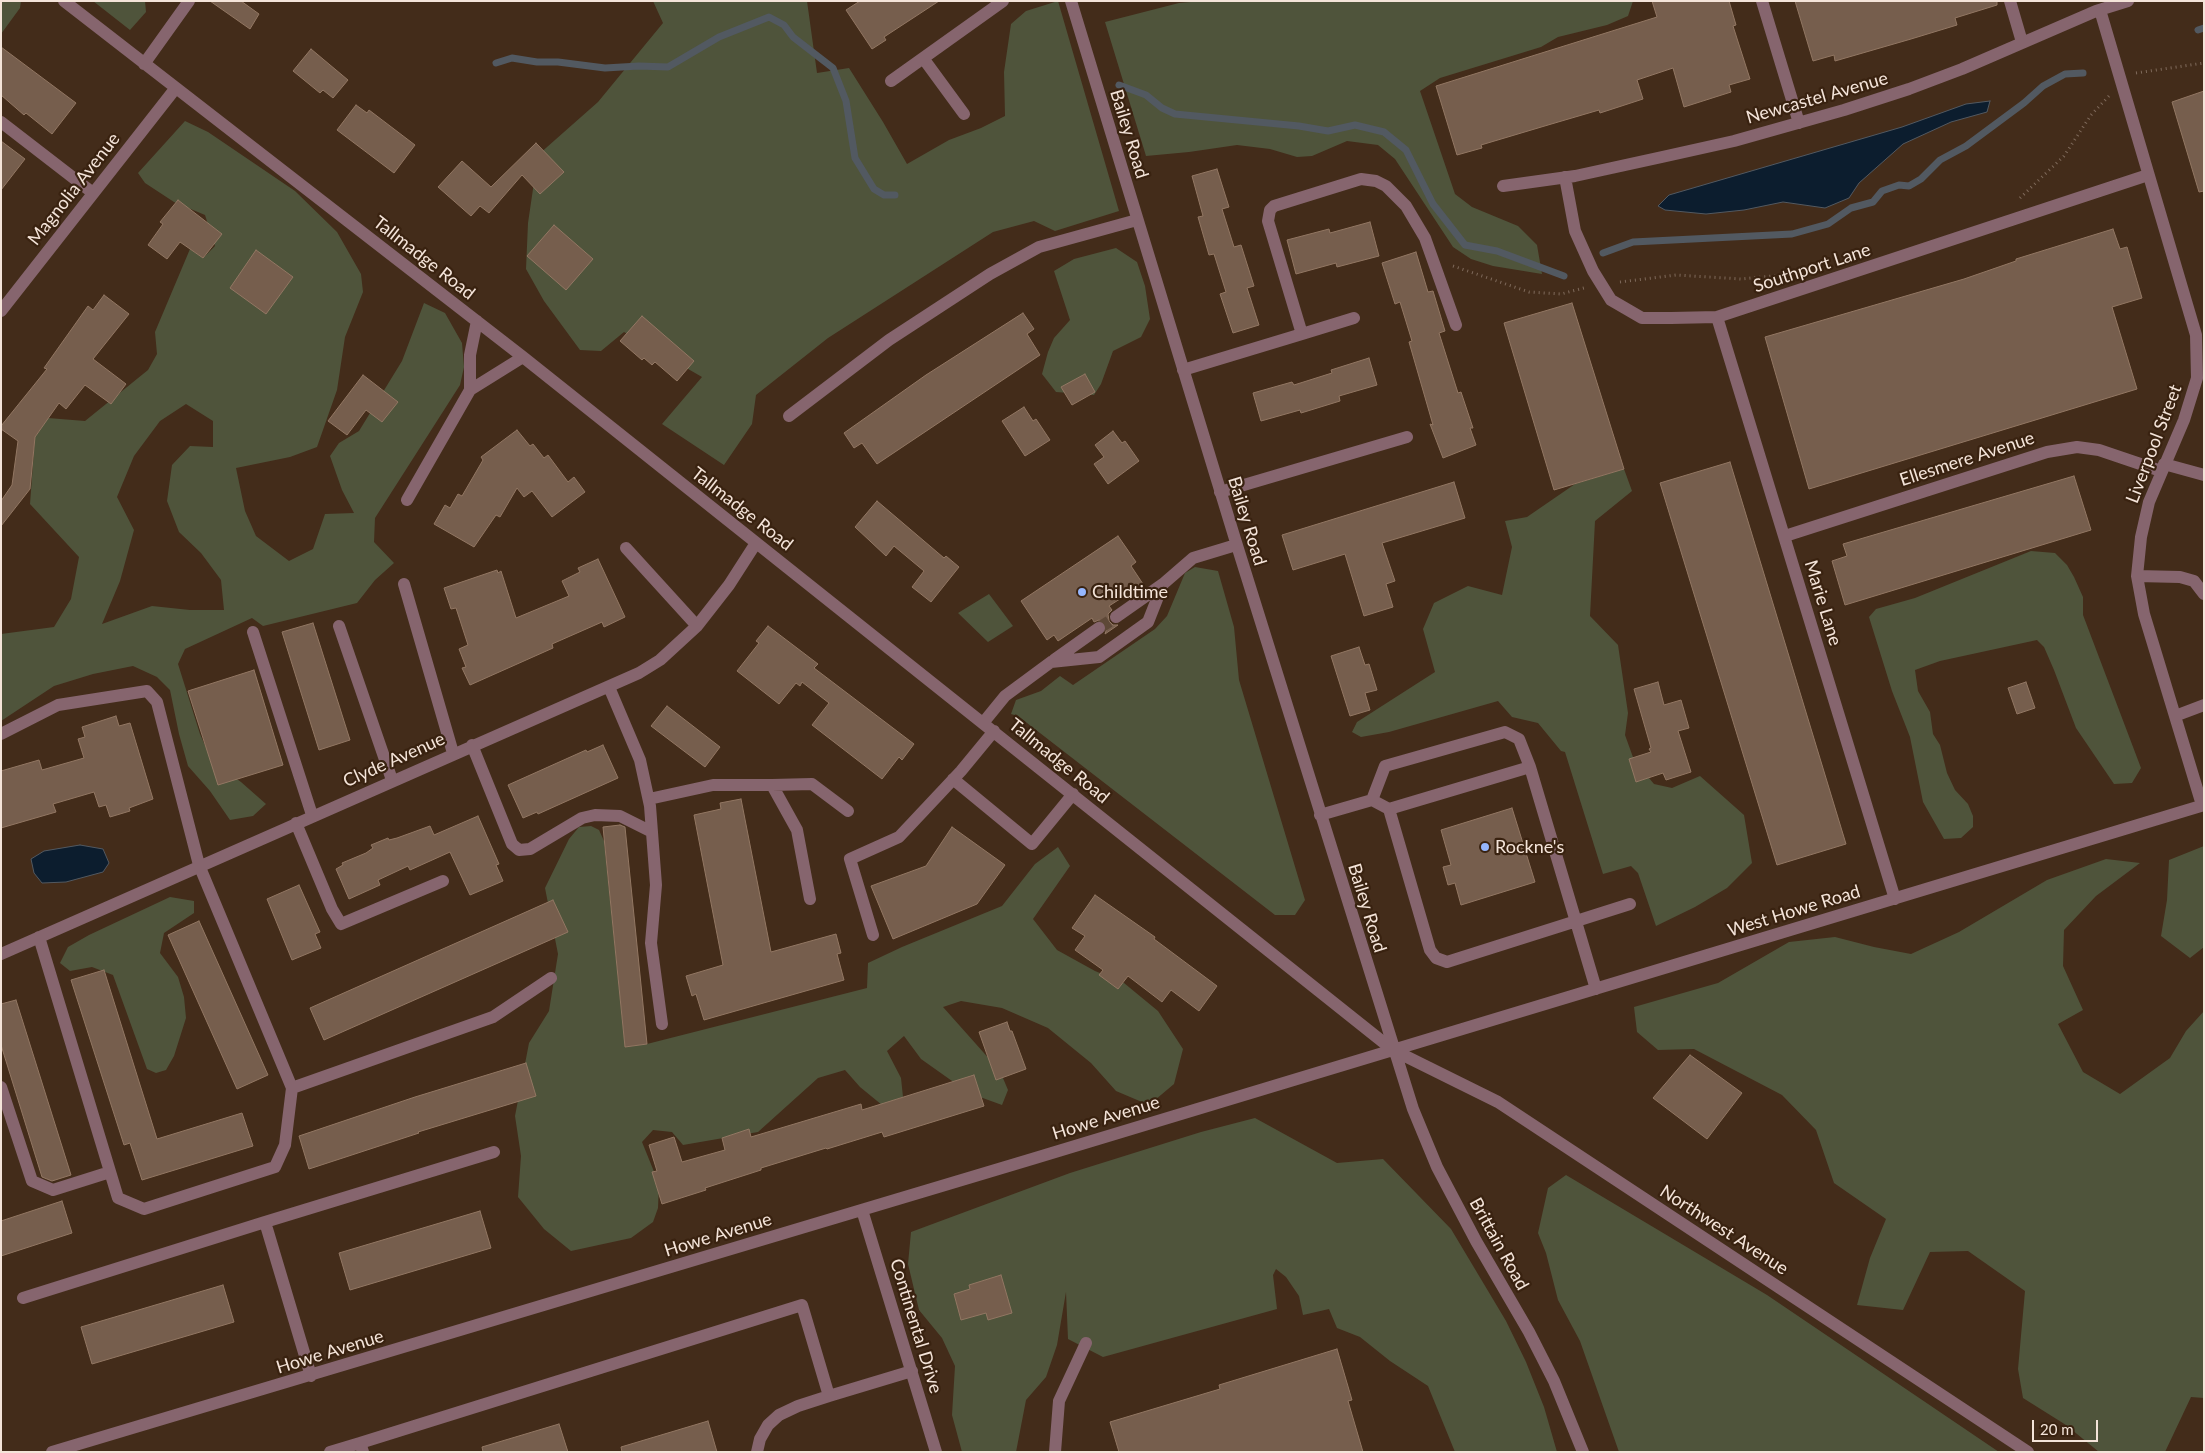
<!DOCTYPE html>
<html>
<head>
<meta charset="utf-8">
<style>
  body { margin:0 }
  #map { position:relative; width:2205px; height:1453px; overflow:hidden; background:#432c1a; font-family:Lato,sans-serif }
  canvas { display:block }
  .frame { position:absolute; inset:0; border:2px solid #f4e4d9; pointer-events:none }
  .scale { position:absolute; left:2032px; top:1420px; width:66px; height:22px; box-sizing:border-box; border:2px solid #f4e4d9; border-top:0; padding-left:6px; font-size:15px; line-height:18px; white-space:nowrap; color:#f4e4d9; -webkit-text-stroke:4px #392210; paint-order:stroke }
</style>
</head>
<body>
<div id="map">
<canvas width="2205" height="1453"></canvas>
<div class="frame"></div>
<div class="scale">20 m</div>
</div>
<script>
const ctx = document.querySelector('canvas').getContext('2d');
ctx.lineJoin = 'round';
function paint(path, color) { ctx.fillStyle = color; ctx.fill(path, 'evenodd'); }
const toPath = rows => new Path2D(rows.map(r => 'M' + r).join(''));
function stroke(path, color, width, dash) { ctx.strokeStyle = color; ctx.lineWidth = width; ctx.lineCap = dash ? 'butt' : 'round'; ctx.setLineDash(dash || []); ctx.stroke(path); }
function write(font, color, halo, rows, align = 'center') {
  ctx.font = font + ' Lato,sans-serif'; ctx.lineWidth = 4.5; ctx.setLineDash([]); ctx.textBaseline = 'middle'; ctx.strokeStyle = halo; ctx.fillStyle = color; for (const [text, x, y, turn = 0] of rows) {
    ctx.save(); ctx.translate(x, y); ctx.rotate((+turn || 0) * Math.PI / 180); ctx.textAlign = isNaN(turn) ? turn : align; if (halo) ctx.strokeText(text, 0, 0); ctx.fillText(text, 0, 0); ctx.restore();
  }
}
const green = toPath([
  [1,1,21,1,20,8,1,34],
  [93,1,145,1,146,12,130,30],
  [653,1,807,1,817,73,849,68,883,122,907,164,949,140,981,128,1005,116,1004,72,1011,24,1026,11,1058,1,1119,211,1055,231,1034,221,993,232,828,338,756,395,752,424,724,465,662,424,702,377,624,332,601,351,580,350,544,301,526,269,528,223,538,155,598,102,663,23],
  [1202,1,1633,1,1628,16,1607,25,1558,37,1541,47,1440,78,1420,91,1455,194,1472,207,1518,226,1537,245,1542,274,1493,266,1471,259,1453,247,1395,159,1378,145,1347,141,1312,156,1297,157,1270,149,1237,145,1189,152,1146,156,1105,22,1179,3],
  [185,121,208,132,295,191,337,232,361,274,363,292,345,337,337,390,317,447,290,457,236,468,245,511,256,536,289,561,313,549,325,514,354,513,342,490,330,456,339,443,359,431,402,361,424,303,445,313,462,343,464,367,460,385,375,518,374,542,394,563,375,580,357,603,263,626,252,618,185,649,178,664,200,734,212,761,241,782,266,804,253,816,230,820,210,791,188,766,179,734,170,690,157,677,133,666,93,674,54,686,1,721,1,634,54,627,71,599,79,557,30,504,35,437,48,418,85,421,148,370,157,354,155,332,190,249,203,258,215,246,205,215,174,202,145,183,138,173],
  [186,404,213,421,213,447,190,446,172,465,167,501,179,532,201,553,221,580,224,610,190,610,152,606,102,624,120,581,134,530,117,497,134,456,160,421],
  [1116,248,1137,262,1145,286,1150,319,1141,337,1113,351,1101,384,1094,395,1056,392,1042,374,1048,352,1054,338,1070,320,1054,271,1074,259],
  [1624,469,1632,491,1595,521,1590,616,1618,645,1628,713,1625,735,1634,760,1654,784,1672,788,1700,776,1744,815,1752,863,1727,888,1695,907,1656,926,1638,873,1631,866,1603,874,1565,752,1561,751,1538,723,1512,717,1498,701,1389,732,1361,737,1352,732,1357,722,1435,672,1423,629,1434,603,1468,586,1502,595,1512,547,1505,521,1527,517,1575,484],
  [2031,551,2055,553,2067,565,2074,577,2083,597,2083,615,2141,768,2132,783,2114,784,2076,728,2054,670,2044,647,2037,640,1940,661,1915,670,1918,691,1930,712,1933,734,1940,745,1947,773,1955,790,1968,804,1973,816,1973,827,1961,838,1944,839,1923,802,1910,737,1892,691,1869,617,1876,609,1915,598],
  [1195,567,1218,571,1234,627,1239,680,1305,900,1295,915,1275,915,1018,716,1011,714,1016,700,1041,691,1060,676,1073,685,1155,629,1167,616,1185,573],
  [989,594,1013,626,988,642,958,613],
  [591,826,599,830,604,841,625,1047,647,1044,867,988,868,963,902,947,1002,906,1035,864,1058,847,1070,866,1033,919,1057,950,1095,971,1124,983,1158,1011,1183,1049,1174,1084,1149,1105,1116,1091,1091,1063,1048,1028,1002,1008,961,1001,943,1007,1000,1071,1008,1090,1002,1105,969,1093,921,1059,904,1036,887,1051,901,1078,903,1097,882,1105,860,1087,845,1070,818,1078,758,1132,683,1145,672,1132,653,1130,642,1142,659,1184,658,1208,653,1222,631,1238,571,1251,544,1229,518,1197,521,1156,515,1116,529,1043,549,1011,558,954,545,888,569,839,579,827],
  [2204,846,2204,947,2190,958,2161,936,2167,900,2169,860],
  [2106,859,2140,863,2096,896,2064,930,2063,966,2083,1010,2058,1024,2083,1072,2120,1094,2170,1058,2186,1031,2204,1011,2204,1398,2191,1397,2165,1452,2099,1452,2066,1425,2023,1398,2018,1369,2025,1291,1968,1251,1930,1252,1903,1310,1857,1305,1870,1258,1886,1219,1834,1183,1816,1130,1782,1095,1694,1049,1658,1050,1637,1032,1634,1007,1718,983,1789,942,1835,937,1874,947,1911,954,1959,932,2047,880],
  [170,897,194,901,194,913,164,933,160,953,178,977,184,997,186,1018,174,1056,166,1070,156,1073,147,1069,113,975,92,967,70,971,60,963,68,947,89,935],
  [1255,1118,1337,1163,1383,1159,1451,1229,1506,1321,1526,1362,1544,1407,1557,1452,1455,1452,1428,1386,1390,1361,1360,1337,1337,1328,1329,1309,1303,1315,1299,1296,1286,1277,1276,1269,1273,1275,1277,1309,1103,1357,1068,1339,1066,1292,1057,1345,1046,1377,1026,1400,1016,1452,962,1452,952,1415,955,1366,942,1338,919,1310,908,1264,911,1232,1070,1173,1201,1132],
  [1566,1175,1767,1295,1999,1452,1619,1452,1580,1341,1558,1300,1546,1253,1538,1233,1548,1188]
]);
const water = toPath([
  [1990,101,1987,112,1951,122,1903,144,1859,183,1849,198,1825,208,1783,202,1744,210,1706,214,1665,210,1658,206,1669,195,1902,127,1966,104,1990,101],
  [80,845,103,849,109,863,103,872,66,882,42,883,34,873,31,859,44,851,80,845]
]);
const stream = toPath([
  [2198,30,2204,28],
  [496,63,512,58,537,62,558,62,605,68,639,66,668,67,719,37,769,17,784,25,793,37,833,68,846,101,855,158,874,189,884,195,895,195],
  [1119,85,1146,95,1162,108,1175,114,1299,126,1328,131,1355,125,1384,132,1406,150,1433,204,1465,245,1497,251,1564,276],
  [1603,253,1633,242,1792,234,1828,224,1851,208,1873,202,1882,191,1899,185,1909,186,1921,179,1940,160,1966,146,2024,103,2043,86,2065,74,2083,73]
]);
const building = toPath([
  [210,1,241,1,259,14,250,29,210,1],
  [860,1,939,1,884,37,886,40,872,49,846,10,860,1],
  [1652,1,1729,1,1736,25,1733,26,1750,79,1729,85,1731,92,1684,107,1673,68,1637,80,1643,99,1600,113,1599,110,1548,125,1481,145,1482,148,1457,155,1436,86,1657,17,1652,1],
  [1795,1,1997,1,1997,5,1955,18,1957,25,1911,39,1835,61,1834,55,1813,61,1795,1],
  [1,47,76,103,52,134,26,113,24,115,1,95,1,47],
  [311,49,348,80,333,98,323,90,320,93,293,71,311,49],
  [2204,91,2204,191,2199,192,2172,102,2204,91],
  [356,105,367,113,369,110,415,145,394,173,337,130,356,105],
  [1,141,25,159,1,190,1,141],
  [536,143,564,172,540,194,522,175,489,213,480,206,471,216,438,187,462,161,491,187,536,143],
  [1217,169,1229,207,1222,209,1234,247,1241,245,1254,286,1247,288,1259,325,1233,333,1220,294,1226,292,1214,254,1209,255,1198,217,1203,216,1192,176,1217,169],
  [178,200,222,234,203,258,180,242,167,259,148,245,163,224,160,222,178,200],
  [1370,222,1379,256,1337,267,1336,263,1296,274,1287,240,1329,229,1330,233,1370,222],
  [554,225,593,259,566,290,527,256,554,225],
  [2113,229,2120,249,2127,247,2142,298,2112,307,2137,389,1809,489,1765,337,1964,279,2016,261,2016,259,2113,229],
  [256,250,293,277,266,314,230,288,256,250],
  [1416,252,1428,292,1433,291,1445,331,1439,333,1458,393,1461,392,1473,428,1470,428,1476,445,1443,458,1430,424,1433,425,1409,342,1412,341,1400,302,1395,304,1382,263,1416,252],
  [104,295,129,314,93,359,126,384,111,404,85,385,66,409,59,403,35,437,30,489,1,526,1,501,12,485,18,441,1,429,1,426,47,369,44,368,88,306,93,310,104,295],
  [1572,303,1624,469,1554,490,1504,323,1572,303],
  [1023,313,1034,329,1027,334,1040,355,877,464,862,443,854,448,844,433,926,375,1023,313],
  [642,316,694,361,677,381,655,362,652,365,644,358,642,360,620,341,642,316],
  [1369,358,1377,385,1339,396,1340,401,1301,413,1300,410,1261,421,1253,393,1292,382,1294,385,1332,373,1331,370,1369,358],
  [1085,374,1095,392,1072,405,1061,387,1085,374],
  [363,375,398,402,382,422,366,410,347,435,328,421,363,375],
  [1024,407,1033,421,1036,419,1050,440,1025,456,1002,421,1024,407],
  [517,430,530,446,533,444,544,458,548,455,568,482,574,477,585,492,552,517,532,491,524,497,517,488,500,517,496,515,474,547,434,524,445,505,450,508,458,494,462,496,483,460,481,457,517,430],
  [1113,431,1122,443,1125,441,1139,461,1108,484,1094,464,1104,457,1095,445,1113,431],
  [1730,462,1846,844,1777,865,1660,483,1730,462],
  [2074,476,2091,530,1845,605,1832,561,1847,556,1843,544,2074,476],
  [1454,482,1465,518,1382,543,1395,581,1386,584,1393,607,1364,616,1345,554,1293,570,1282,535,1454,482],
  [877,501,944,558,946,556,959,567,931,602,912,587,924,571,894,546,886,556,855,527,877,501],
  [1118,536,1136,562,1131,566,1143,584,1109,606,1112,610,1108,614,1109,621,1113,625,1118,625,1105,634,1107,628,1105,623,1099,620,1094,622,1092,618,1058,641,1054,635,1047,640,1021,601,1118,536],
  [598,559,625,617,604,627,602,622,552,644,553,648,470,685,462,668,466,667,459,649,468,645,456,608,451,609,444,588,497,570,498,573,501,571,516,618,569,596,562,581,580,572,578,568,598,559],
  [313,623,350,740,319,750,282,632,313,623],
  [768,626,818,664,814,668,914,744,902,760,899,757,882,779,812,725,829,703,802,682,800,686,796,683,779,704,737,671,759,643,756,641,768,626],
  [1359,647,1365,665,1369,664,1377,690,1365,693,1370,710,1350,716,1331,656,1359,647],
  [254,670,283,765,218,785,188,691,254,670],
  [1658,682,1664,705,1681,700,1689,728,1678,731,1691,772,1666,780,1663,773,1636,782,1629,759,1651,752,1649,749,1651,748,1634,689,1658,682],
  [2026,682,2035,708,2017,714,2008,688,2026,682],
  [667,706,720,747,705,767,651,726,667,706],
  [116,716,119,726,130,723,153,799,129,808,130,811,110,817,106,805,99,807,94,792,53,804,56,812,1,828,1,771,39,760,42,770,84,758,78,739,85,737,82,727,116,716],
  [603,745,618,778,538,814,537,812,523,818,508,785,586,750,587,752,603,745],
  [741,799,771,952,836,934,841,953,837,954,844,980,704,1020,696,994,692,996,686,976,723,965,694,815,721,809,720,803,741,799],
  [1512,808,1535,882,1461,905,1455,883,1448,885,1443,867,1451,865,1441,830,1512,808],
  [478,816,499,864,496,865,503,881,470,895,450,852,410,870,408,866,378,880,380,885,349,899,336,869,343,865,342,863,366,853,373,848,371,845,388,838,389,840,397,838,430,826,434,835,478,816],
  [620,825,625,827,647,1044,625,1047,603,827,620,825],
  [952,827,1005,865,977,904,893,939,871,886,926,866,952,827],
  [299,885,320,932,315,934,321,948,292,960,267,899,299,885],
  [1095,895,1155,937,1154,939,1217,986,1199,1011,1171,990,1162,1002,1128,976,1118,989,1099,975,1103,970,1075,950,1085,936,1072,928,1095,895],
  [553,900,568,932,324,1040,310,1008,553,900],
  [199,921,268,1075,237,1089,168,935,199,921],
  [104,970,157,1139,242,1113,253,1146,142,1180,130,1143,124,1145,71,980,104,970],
  [16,1000,71,1175,52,1181,42,1177,1,1045,1,1004,16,1000],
  [1007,1022,1010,1031,1012,1031,1026,1069,996,1080,979,1032,1007,1022],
  [1690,1055,1742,1093,1707,1139,1653,1098,1690,1055],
  [526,1063,536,1096,418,1132,419,1133,309,1169,299,1136,415,1097,526,1063],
  [974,1075,984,1106,884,1137,882,1132,827,1149,826,1148,761,1168,761,1170,705,1188,706,1190,662,1204,652,1172,657,1171,649,1145,674,1137,682,1162,725,1150,722,1138,749,1129,751,1137,861,1104,862,1110,974,1075],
  [62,1201,72,1233,1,1256,1,1221,62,1201],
  [480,1211,491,1248,350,1290,339,1253,480,1211],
  [1001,1275,1012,1313,988,1320,986,1313,961,1320,954,1294,970,1289,969,1285,1001,1275],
  [223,1285,234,1322,92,1364,81,1327,223,1285],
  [1337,1349,1352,1400,1348,1401,1363,1452,1119,1452,1110,1422,1220,1389,1219,1385,1337,1349],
  [708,1421,717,1452,622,1452,621,1447,708,1421],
  [559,1424,568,1452,483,1452,482,1447,559,1424]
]);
const minorTunnel = toPath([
  [1099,628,1116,617]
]);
const path = toPath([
  [2136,73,2204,63],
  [2020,198,2064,156,2091,115,2109,96],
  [1453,266,1529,292,1561,294,1584,288],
  [1620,282,1676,275,1741,279,1783,275]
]);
const minor = toPath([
  [64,1,523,357,1393,1050,1498,1102,2028,1452],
  [1071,1,1235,539,1413,1109,1437,1167,1476,1241,1529,1332,1554,1381,1583,1452],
  [1762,1,1799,123],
  [2010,1,2022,42],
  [2100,10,2196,335,2197,378,2184,420,2149,502,2141,537,2137,576,2144,614,2202,805],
  [923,58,964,114],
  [144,64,189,1],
  [891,81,1003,1],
  [1,122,93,193],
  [1565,177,1575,231,1593,271,1611,300,1642,318,1671,318,1717,317,2148,175],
  [1503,186,1575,176,1662,157,1734,141,1844,110,1909,89,1962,69,2096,11,2128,1],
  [1,311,175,89],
  [1717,317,1895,899],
  [1302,334,1354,318],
  [1183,370,1302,334,1268,221,1270,210,1274,206,1361,179,1376,181,1386,186,1406,206,1425,238,1456,325],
  [470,390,470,355,477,321],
  [789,416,889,340,990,274,1039,247,1137,220],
  [2164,464,2204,475],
  [1220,492,1407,437],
  [407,500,470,390,523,357],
  [1785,536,2047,452,2077,447,2099,450,2161,471],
  [626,548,697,626],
  [2137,576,2180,577,2194,581,2204,594],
  [404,584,453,753],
  [1116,617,1163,584],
  [339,626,392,780],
  [253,632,312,815],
  [1054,660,1099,628],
  [609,687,640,760,650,806,656,885,651,943,662,1024],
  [2175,716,2204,705],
  [983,723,1005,696,1051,662,1099,657,1148,622,1163,584,1193,558,1236,545],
  [1,734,58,705,147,691,157,702,199,865,292,1088,285,1145,275,1167,144,1209,118,1198,39,937],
  [472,745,512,844,519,850,530,849,582,818,595,815,620,816,652,832],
  [953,779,1032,844,1073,794],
  [772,785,812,784,848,811],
  [649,799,713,785,772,785,797,830,810,899],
  [1372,800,1385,766,1505,732,1519,739,1530,767],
  [1389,809,1430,950,1436,958,1447,962,1630,904],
  [1320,815,1372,800,1389,809,1530,767,1596,989],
  [296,823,332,909,341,924,443,881],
  [873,935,850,859,899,837,961,771,994,731],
  [1,954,639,673,660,660,697,626,729,585,756,543],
  [1,1087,32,1181,53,1190,110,1172],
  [292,1088,493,1017,551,978],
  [862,1210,936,1452],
  [265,1222,494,1152],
  [23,1298,265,1222,311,1376],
  [360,1443,802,1305,829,1396,912,1371],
  [52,1452,1032,1159,2204,805],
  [330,1452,360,1443,363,1452],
  [757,1452,760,1439,768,1425,779,1415,798,1406,829,1396],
  [1055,1452,1059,1401,1086,1343]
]);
const markers = [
  [1082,592,5,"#95b6fd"],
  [1485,847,5,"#95b6fd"]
];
const streetNames = [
  ["Newcastel Avenue",1817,98,-16],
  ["Bailey Road",1129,134,73],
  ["Magnolia Avenue",74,189,-52],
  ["Tallmadge Road",424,258,38],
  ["Southport Lane",1812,268,-18],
  ["Liverpool Street",2154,444,-69],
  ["Ellesmere Avenue",1967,459,-18],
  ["Tallmadge Road",742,509,38],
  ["Bailey Road",1247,521,73],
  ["Marie Lane",1823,603,73],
  ["Clyde Avenue",394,760,-24],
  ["Tallmadge Road",1059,761,39],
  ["Bailey Road",1367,908,73],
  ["West Howe Road",1794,911,-17],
  ["Howe Avenue",1106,1118,-17],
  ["Northwest Avenue",1724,1230,33],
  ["Howe Avenue",718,1235,-17],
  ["Brittain Road",1499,1244,61],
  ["Continental Drive",916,1326,73],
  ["Howe Avenue",330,1352,-17]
];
const poiNames = [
  ["Childtime",1092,592],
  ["Rockne's",1495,847]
];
paint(green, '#4f543b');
paint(water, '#0c1d2e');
stroke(water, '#525961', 1);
stroke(stream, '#525961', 7);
paint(building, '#765e4d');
stroke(building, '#927763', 1);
stroke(minorTunnel, '#5e4837', 12, [12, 6]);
stroke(path, '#7f6a5b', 3, [1, 4]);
stroke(minor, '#86656e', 12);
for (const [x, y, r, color] of markers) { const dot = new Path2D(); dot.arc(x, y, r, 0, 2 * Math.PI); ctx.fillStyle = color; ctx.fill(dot); stroke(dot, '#392210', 2); }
write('18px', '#f4e4d9', '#392210', streetNames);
write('18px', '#f4e4d9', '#392210', poiNames, 'left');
</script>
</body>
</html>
